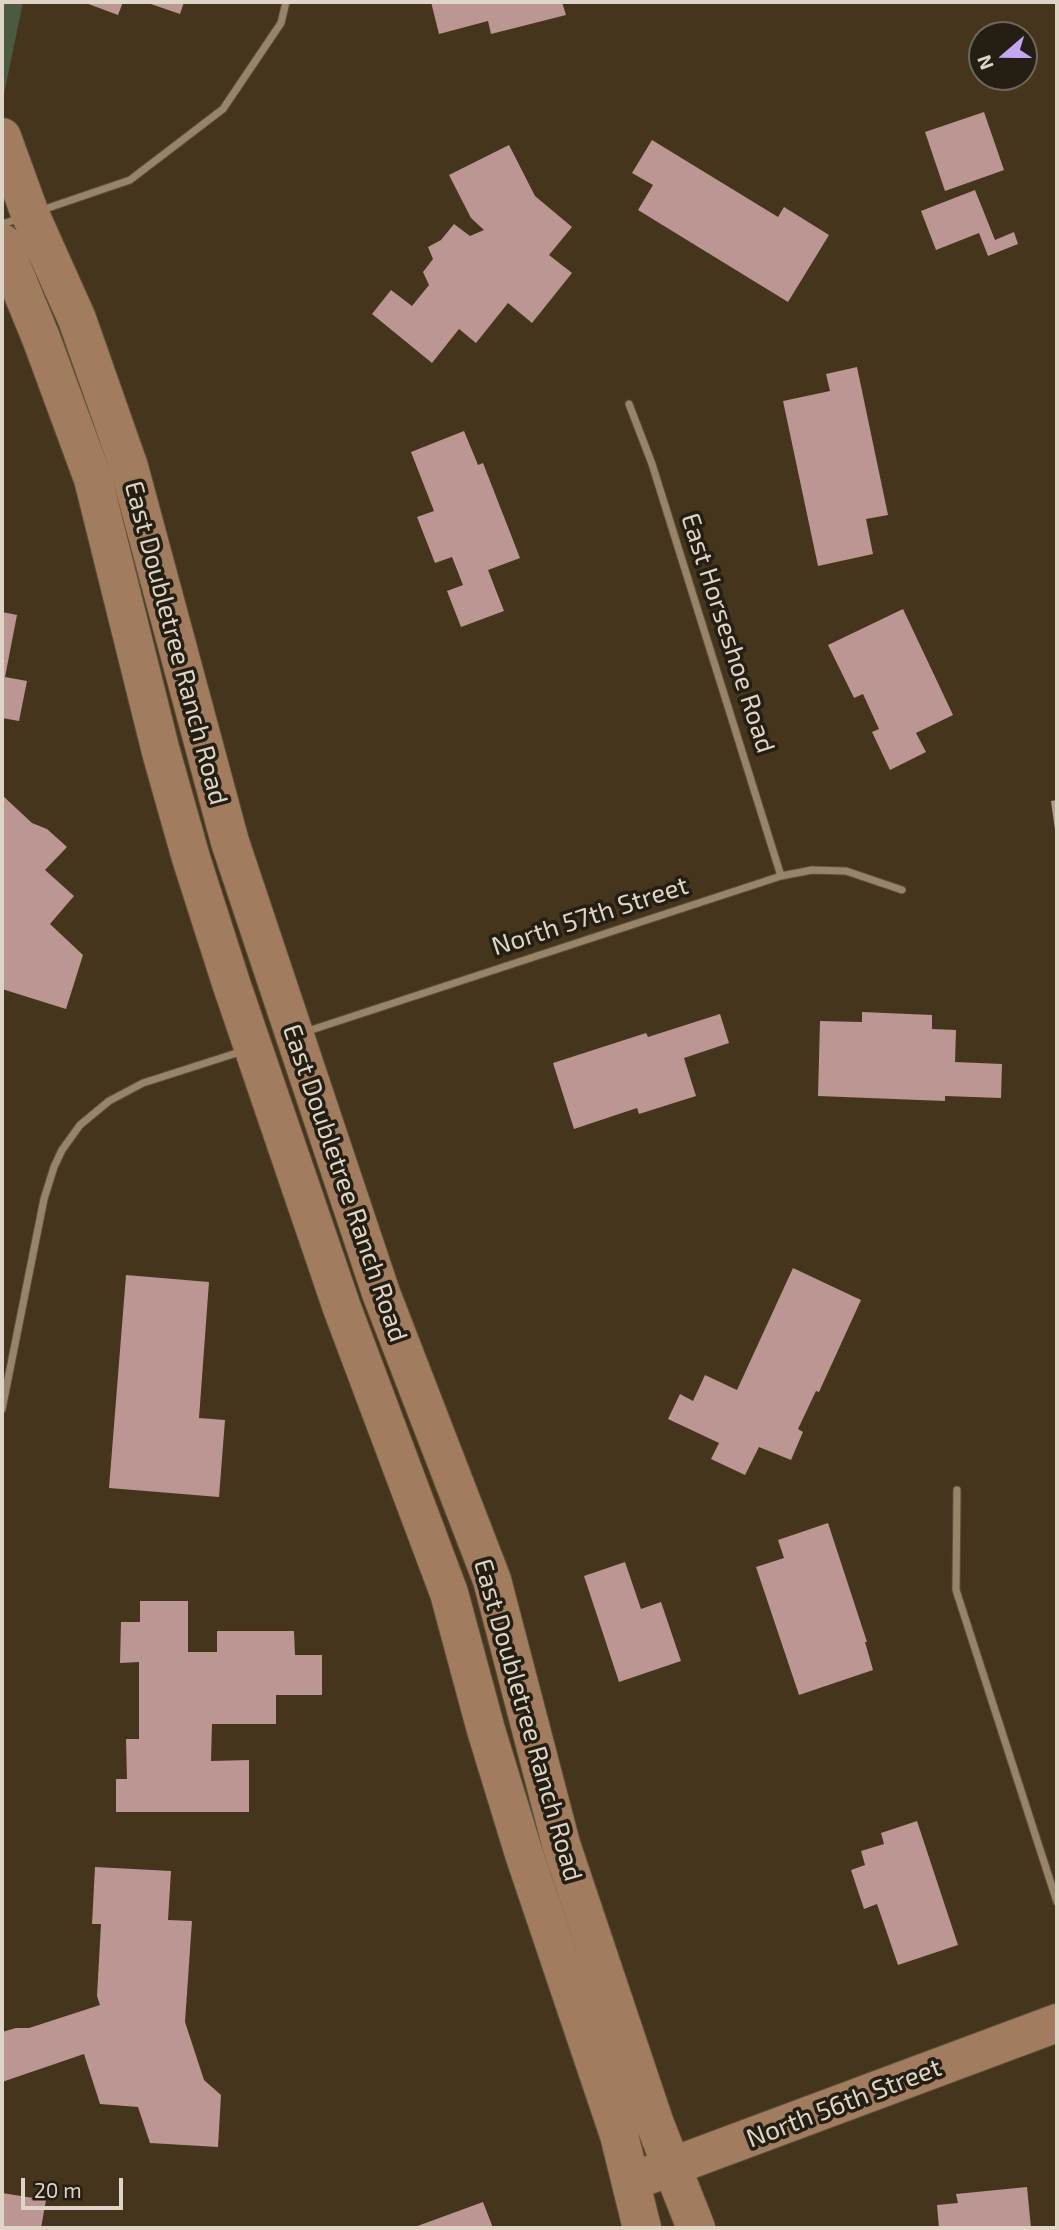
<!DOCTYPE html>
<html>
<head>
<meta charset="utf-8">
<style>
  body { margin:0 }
  #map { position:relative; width:1059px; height:2230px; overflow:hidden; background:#45351c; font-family:"Exo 2",sans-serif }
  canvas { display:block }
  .frame { position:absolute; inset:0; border:4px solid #ded5c6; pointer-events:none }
  .north { position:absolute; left:968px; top:21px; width:70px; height:70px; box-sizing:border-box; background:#251e13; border:2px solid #6f675b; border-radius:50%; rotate:250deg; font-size:19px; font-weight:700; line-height:28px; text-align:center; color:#ded5c6 }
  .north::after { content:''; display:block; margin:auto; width:24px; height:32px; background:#c3a7f2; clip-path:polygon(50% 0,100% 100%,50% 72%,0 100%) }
  .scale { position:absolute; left:21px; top:2178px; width:102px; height:32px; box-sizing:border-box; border:4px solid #ded5c6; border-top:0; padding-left:9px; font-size:21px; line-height:24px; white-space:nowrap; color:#ded5c6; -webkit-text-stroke:5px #251e13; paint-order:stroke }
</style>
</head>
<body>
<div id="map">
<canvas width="1059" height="2230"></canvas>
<div class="frame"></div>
<div class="north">N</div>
<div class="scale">20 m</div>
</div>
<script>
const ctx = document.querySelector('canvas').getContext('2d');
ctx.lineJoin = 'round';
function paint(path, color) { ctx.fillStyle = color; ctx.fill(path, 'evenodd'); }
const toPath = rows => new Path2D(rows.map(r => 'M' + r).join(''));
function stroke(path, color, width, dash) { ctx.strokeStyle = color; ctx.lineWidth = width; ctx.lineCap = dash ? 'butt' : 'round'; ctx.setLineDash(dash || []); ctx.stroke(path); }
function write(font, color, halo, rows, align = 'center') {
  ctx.font = font + ' "Exo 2",sans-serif'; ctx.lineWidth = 7; ctx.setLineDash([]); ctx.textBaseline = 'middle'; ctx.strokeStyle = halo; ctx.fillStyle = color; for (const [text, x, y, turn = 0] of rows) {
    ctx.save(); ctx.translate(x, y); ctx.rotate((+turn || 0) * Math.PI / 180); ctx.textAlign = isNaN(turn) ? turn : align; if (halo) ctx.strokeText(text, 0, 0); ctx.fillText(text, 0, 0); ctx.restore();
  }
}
const green = toPath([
  [2,2,23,2,2,104]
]);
const building = toPath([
  [83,2,123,2,118,15],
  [145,2,184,2,180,14],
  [431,2,562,2,566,15,491,34,488,21,439,34],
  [984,112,1004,170,945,191,925,132],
  [652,140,778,217,784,207,829,235,788,302,638,210,653,185,632,173],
  [509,145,535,196,572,227,549,255,572,273,532,323,508,303,476,343,459,329,432,363,372,314,391,290,412,306,429,285,423,272,433,259,428,247,441,240,454,224,470,236,484,230,471,218,449,175],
  [975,190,995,240,1014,232,1018,244,988,256,979,233,936,250,921,211],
  [857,367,888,515,866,519,873,554,818,566,783,401,830,391,826,374],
  [464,431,478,465,483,463,520,558,488,570,504,611,461,627,447,591,463,585,452,557,435,563,417,517,434,511,411,452],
  [903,609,953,715,916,733,926,752,890,770,872,732,879,729,863,694,854,698,828,645],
  [2,612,17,615,5,677,27,681,19,721,2,718],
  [2,795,32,823,47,829,67,847,45,870,74,896,50,924,83,955,66,1009,2,989],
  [1057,800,1057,837,1056,837,1051,801],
  [862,1012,932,1015,932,1029,956,1030,955,1062,1002,1064,1001,1098,945,1096,945,1101,818,1096,820,1021,862,1022],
  [720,1014,729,1043,684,1058,696,1096,639,1114,637,1108,574,1129,553,1063,646,1033,648,1037],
  [793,1268,861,1300,819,1392,816,1391,798,1429,803,1432,791,1460,759,1447,745,1475,711,1459,719,1443,668,1419,680,1394,693,1401,705,1375,737,1390],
  [126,1275,209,1282,199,1418,225,1420,219,1497,109,1488],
  [828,1523,867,1642,865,1642,873,1670,799,1695,756,1567,784,1558,778,1540],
  [625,1562,641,1609,661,1602,681,1661,619,1682,584,1576],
  [140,1601,188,1601,188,1652,217,1652,217,1631,294,1631,295,1655,322,1655,322,1695,276,1695,276,1724,212,1724,211,1761,249,1760,249,1812,116,1812,116,1779,127,1779,126,1739,139,1739,139,1662,120,1663,121,1622,140,1622],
  [917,1821,958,1945,898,1965,877,1904,864,1909,851,1870,865,1865,861,1851,884,1844,881,1833],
  [95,1867,171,1871,168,1920,192,1921,185,2022,204,2080,221,2095,218,2147,150,2143,138,2107,100,2104,84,2054,2,2082,2,2032,16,2028,29,2028,100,2005,97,1996,101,1924,92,1924],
  [1027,2187,1031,2228,939,2228,937,2205,958,2203,956,2194],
  [2,2193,46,2200,41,2228,2,2228],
  [483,2202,493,2228,412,2228]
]);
const street = toPath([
  [42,210,130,180,223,109,281,23,286,2],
  [2,224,21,218],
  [629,404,652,464,781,876],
  [305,1032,781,876,812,870,846,871,902,890],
  [2,1409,44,1199,54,1167,62,1150,80,1125,109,1101,143,1083,243,1051],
  [957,1490,956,1590,1057,1902]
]);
const secondary = toPath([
  [2,137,30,214,77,319,129,467,230,842,381,1293,492,1580,561,1844,655,2124,696,2228],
  [2,243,41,338,93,479,161,752,191,858,231,983,342,1308,449,1593,486,1730,524,1854,619,2135,642,2228],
  [649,2175,1057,2023]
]);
const streetNames = [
  ["East Horseshoe Road",728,633,72],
  ["East Doubletree Ranch Road",176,643,75],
  ["North 57th Street",590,916,-18],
  ["East Doubletree Ranch Road",345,1183,71],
  ["East Doubletree Ranch Road",528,1720,74],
  ["North 56th Street",844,2103,-21]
];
paint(green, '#4b5a40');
paint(building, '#bb9693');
stroke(street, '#5d503a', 9);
stroke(secondary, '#5d503a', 40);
stroke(street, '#978469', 7);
stroke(secondary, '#a17c5e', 38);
write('26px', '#ded5c6', '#251e13', streetNames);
</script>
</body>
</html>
